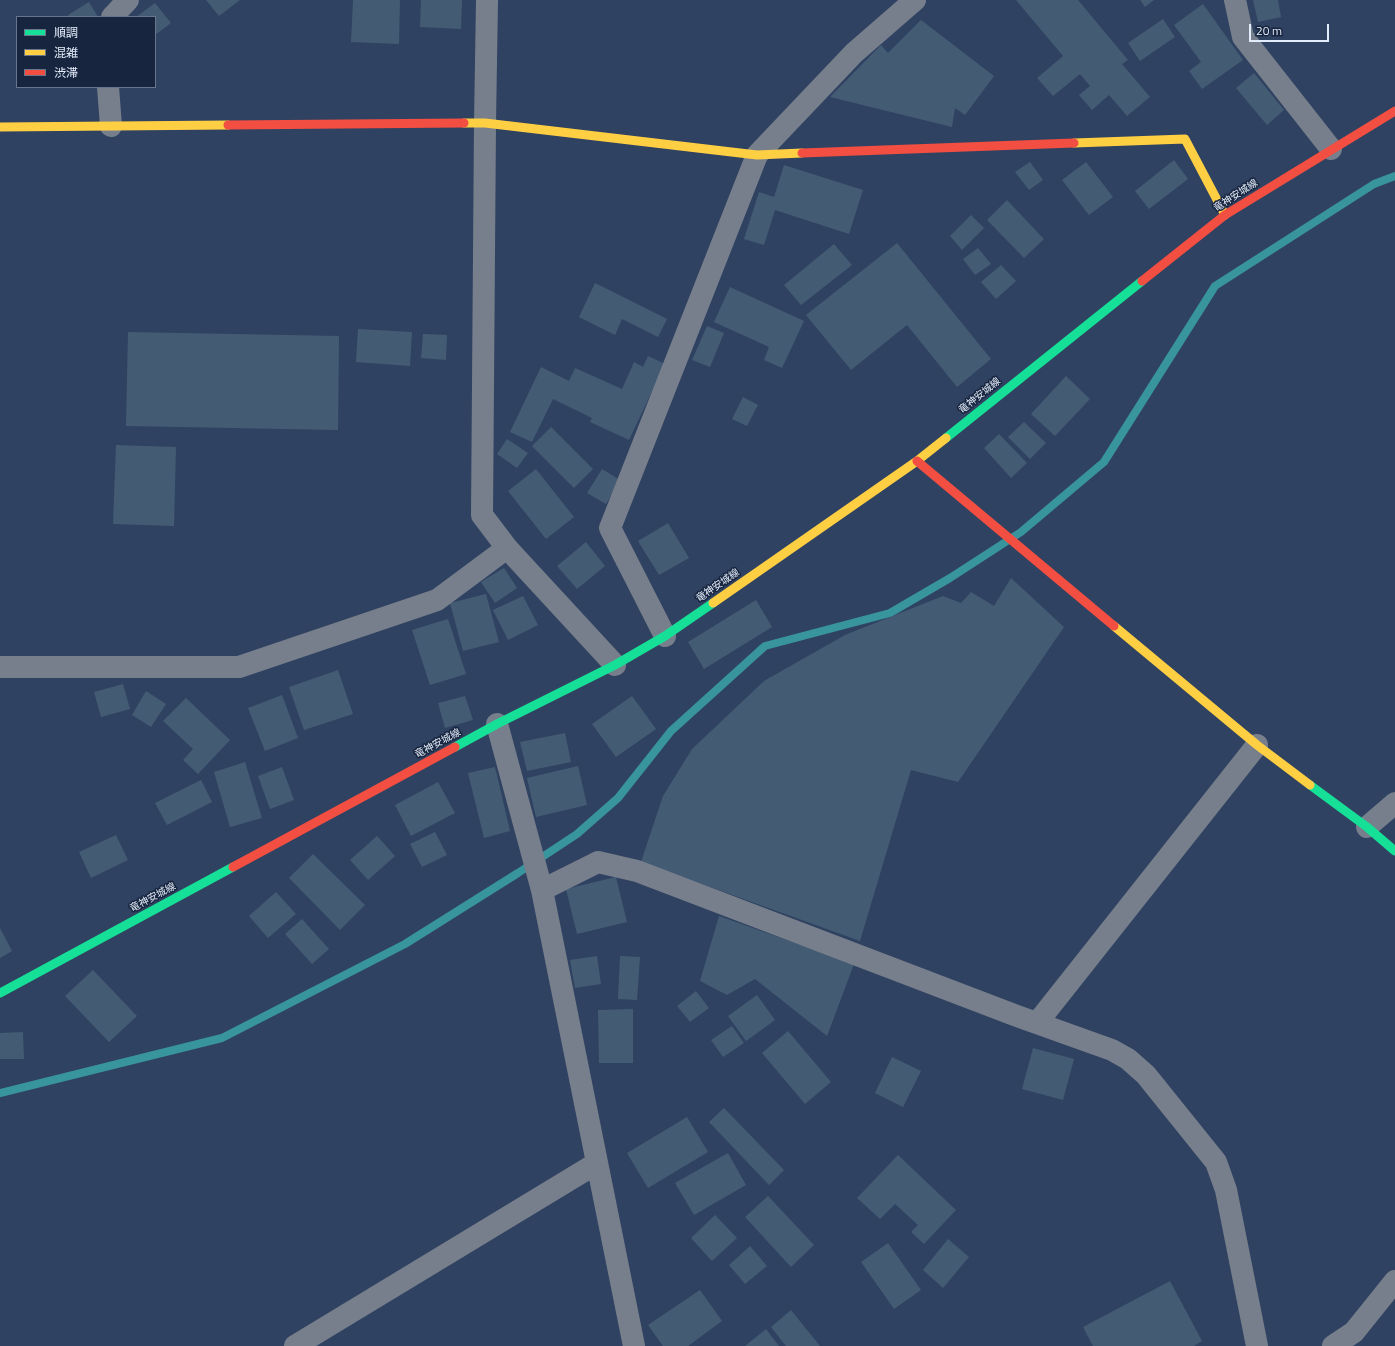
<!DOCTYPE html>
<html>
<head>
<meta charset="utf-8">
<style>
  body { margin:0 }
  #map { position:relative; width:1395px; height:1346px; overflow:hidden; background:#304261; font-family:"Titillium Web","Noto Sans JP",sans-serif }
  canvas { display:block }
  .legend { position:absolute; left:16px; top:16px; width:140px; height:72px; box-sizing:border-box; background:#17253f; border:1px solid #69758a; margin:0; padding:5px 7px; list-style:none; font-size:12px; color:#e3ecfa }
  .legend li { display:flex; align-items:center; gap:8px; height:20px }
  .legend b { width:20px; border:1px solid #69758a }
  .scale { position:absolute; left:1249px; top:24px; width:80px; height:18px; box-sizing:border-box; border:2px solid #e3ecfa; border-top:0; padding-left:5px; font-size:12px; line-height:14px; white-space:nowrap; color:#e3ecfa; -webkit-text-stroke:3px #17253f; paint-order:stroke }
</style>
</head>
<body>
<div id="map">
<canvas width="1395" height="1346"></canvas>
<ul class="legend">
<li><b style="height:5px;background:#16e098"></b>順調</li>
<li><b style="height:5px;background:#ffcf43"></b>混雑</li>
<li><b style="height:5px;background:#f24e42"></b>渋滞</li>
</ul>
<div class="scale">20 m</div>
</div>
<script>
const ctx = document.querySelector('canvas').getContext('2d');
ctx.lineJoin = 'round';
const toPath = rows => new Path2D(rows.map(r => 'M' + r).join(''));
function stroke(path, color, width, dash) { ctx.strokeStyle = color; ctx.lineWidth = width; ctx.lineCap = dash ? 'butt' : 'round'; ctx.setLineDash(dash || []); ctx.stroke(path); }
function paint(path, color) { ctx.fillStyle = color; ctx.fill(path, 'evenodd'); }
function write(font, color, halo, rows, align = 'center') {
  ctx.font = font + ' "Titillium Web","Noto Sans JP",sans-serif'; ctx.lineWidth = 3; ctx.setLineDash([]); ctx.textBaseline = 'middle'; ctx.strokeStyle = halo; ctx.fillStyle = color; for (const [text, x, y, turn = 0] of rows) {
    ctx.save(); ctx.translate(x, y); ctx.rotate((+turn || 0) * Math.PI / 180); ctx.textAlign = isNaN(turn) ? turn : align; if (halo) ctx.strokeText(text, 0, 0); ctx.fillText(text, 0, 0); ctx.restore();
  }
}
const stream = toPath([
  [0,1093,222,1038,405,944,518,873,577,834,618,798,671,731,765,646,890,613,950,578,1021,532,1104,462,1215,286,1374,184,1395,176]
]);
const building = toPath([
  [206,0,240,0,219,16],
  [353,0,400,0,399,44,351,42],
  [421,0,462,0,461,29,420,27],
  [1016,0,1078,0,1128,60,1122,64,1150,97,1127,116,1109,95,1092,110,1079,95,1090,86,1080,74,1053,96,1037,78,1063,56],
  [1140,0,1154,0,1145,7],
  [1253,0,1278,0,1281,17,1258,22],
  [89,2,98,17,70,17,68,15],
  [155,3,171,23,155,35,155,17,136,17],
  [1203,4,1243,60,1202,89,1189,71,1201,62,1174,25],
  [1163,19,1175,37,1140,61,1128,43],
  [921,20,994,76,965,115,955,108,952,127,830,97,881,45,888,53],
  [1254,73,1284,110,1267,125,1236,88],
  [1174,160,1188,179,1149,209,1135,191],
  [1030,162,1043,180,1029,190,1015,172],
  [1086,162,1113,197,1089,215,1062,180],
  [784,165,863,190,849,234,775,210,764,245,744,239,759,192,774,197],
  [1007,200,1044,239,1024,258,987,220],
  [971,215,984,228,962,250,950,236],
  [897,243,991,359,957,387,907,325,851,370,806,315],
  [834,244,852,265,801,305,784,285],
  [978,248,991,264,975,275,963,259],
  [1001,265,1016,281,996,299,981,282],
  [595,283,667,319,658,337,622,319,615,335,579,317],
  [730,287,804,321,782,368,764,360,769,347,714,322],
  [707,326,724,333,710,367,692,360],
  [358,329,412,332,410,366,356,362],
  [128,332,339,336,338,430,126,426],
  [423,334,447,335,446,360,421,358],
  [648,356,665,364,629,440,590,422,592,418,553,399,532,442,510,432,541,367,569,381,575,368,622,389,634,362,643,367],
  [1066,376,1090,399,1055,436,1031,414],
  [743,397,758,405,747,426,732,419],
  [1024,422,1046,443,1030,459,1008,437],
  [551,427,593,469,574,488,532,446],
  [999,434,1027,463,1011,478,984,448],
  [507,439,528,453,517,468,497,454],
  [116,445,176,447,174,526,113,524],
  [536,469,574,517,546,539,508,491],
  [602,469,620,480,606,504,587,493],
  [668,523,689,558,659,575,638,541],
  [586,542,605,566,577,589,557,566],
  [504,568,517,588,495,603,481,582],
  [1011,578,1064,627,958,782,911,770,860,941,641,862,663,796,692,749,764,681,845,635,943,596,961,603,971,592,994,606],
  [486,594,499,642,463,651,450,603],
  [523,596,538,625,508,640,493,610],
  [756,600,772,627,704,669,688,642],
  [448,619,466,674,430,685,412,630],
  [338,670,353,714,304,730,289,687],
  [123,684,130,709,101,717,94,692],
  [146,691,166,704,151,727,132,715],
  [282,695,298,738,265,751,248,708],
  [465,696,473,720,445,728,438,703],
  [632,696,656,729,616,757,592,724],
  [186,698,230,740,198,774,183,760,193,749,163,721],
  [565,733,571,762,527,771,520,742],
  [245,762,262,818,230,827,214,772],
  [578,766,587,805,536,817,527,778],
  [282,767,294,800,270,809,258,776],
  [495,767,510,831,484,838,468,773],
  [201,780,212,802,167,825,155,803],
  [438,782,455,813,411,836,395,805],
  [435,832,447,855,422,867,410,844],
  [116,835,128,860,91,878,79,852],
  [377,836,395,856,368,880,350,860],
  [313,854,365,905,340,930,289,878],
  [616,877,627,922,577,934,566,889],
  [276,892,296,914,268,938,249,916],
  [719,916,854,964,827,1036,755,979,727,995,700,981],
  [302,919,329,949,312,964,285,934],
  [0,928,12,951,0,958],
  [597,956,601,984,575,988,570,960],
  [620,956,640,957,637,1000,618,999],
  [93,970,137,1016,109,1042,65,996],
  [696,991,709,1008,690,1022,677,1006],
  [757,995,775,1020,746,1041,728,1016],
  [633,1009,633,1063,599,1063,598,1010],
  [732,1026,744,1043,723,1057,711,1040],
  [788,1031,831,1082,805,1104,762,1053],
  [23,1032,24,1059,0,1059,0,1033],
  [1033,1048,1074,1059,1063,1100,1022,1089],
  [892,1057,921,1071,903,1107,875,1093],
  [724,1108,784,1170,769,1185,709,1122],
  [687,1117,708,1152,648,1188,627,1153],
  [728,1153,746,1185,694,1215,675,1183],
  [898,1155,956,1210,924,1244,911,1232,918,1225,895,1204,880,1219,857,1198],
  [768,1196,814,1245,791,1267,745,1217],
  [715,1215,737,1238,712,1261,691,1238],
  [948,1239,969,1257,943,1288,923,1270],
  [888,1243,921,1290,894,1309,861,1262],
  [750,1246,767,1266,745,1284,729,1265],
  [1170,1281,1202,1341,1194,1346,1093,1346,1083,1327],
  [700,1290,722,1321,688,1346,663,1346,648,1325],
  [791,1310,820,1346,786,1346,771,1327],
  [766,1329,779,1346,745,1346]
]);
const street = toPath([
  [487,0,485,123,482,515,507,548,615,665],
  [1235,0,1243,37,1331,149],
  [112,17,128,0],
  [108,87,111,126],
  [665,636,610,528,757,155,854,53,915,0],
  [0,667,239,667,437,600,507,548],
  [497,724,542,890,634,1346],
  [1367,827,1395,803],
  [542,890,598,862,637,871,1017,1016,1112,1050,1128,1059,1146,1075,1216,1162,1226,1190,1257,1346],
  [1037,1023,1257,745],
  [295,1346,597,1163],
  [1333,1346,1354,1332,1395,1281]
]);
const fast = toPath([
  [946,438,1142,281],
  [455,747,497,724,615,665,665,636,713,603],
  [1310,785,1367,827,1395,851],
  [0,993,233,867]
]);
const slow = toPath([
  [464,123,485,123,757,155,802,153],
  [0,127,228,125],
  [1074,143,1185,139,1225,215],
  [713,603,917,461,946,438],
  [1114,626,1257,745,1310,785]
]);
const jam = toPath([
  [228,125,464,123],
  [802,153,1074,143],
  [1142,281,1225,215,1395,111],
  [917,461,1114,626],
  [233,867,455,747]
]);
const streetNames = [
  ["竜神安城線",1236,196,-33],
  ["竜神安城線",980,396,-39],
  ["竜神安城線",718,586,-35],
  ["竜神安城線",438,744,-28],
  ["竜神安城線",153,898,-28]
];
stroke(stream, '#39959d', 8);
paint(building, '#435c73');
stroke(street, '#777f8c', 22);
stroke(fast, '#16e098', 9);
stroke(slow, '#ffcf43', 9);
stroke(jam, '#f24e42', 9);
write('10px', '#e3ecfa', '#17253f', streetNames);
</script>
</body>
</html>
